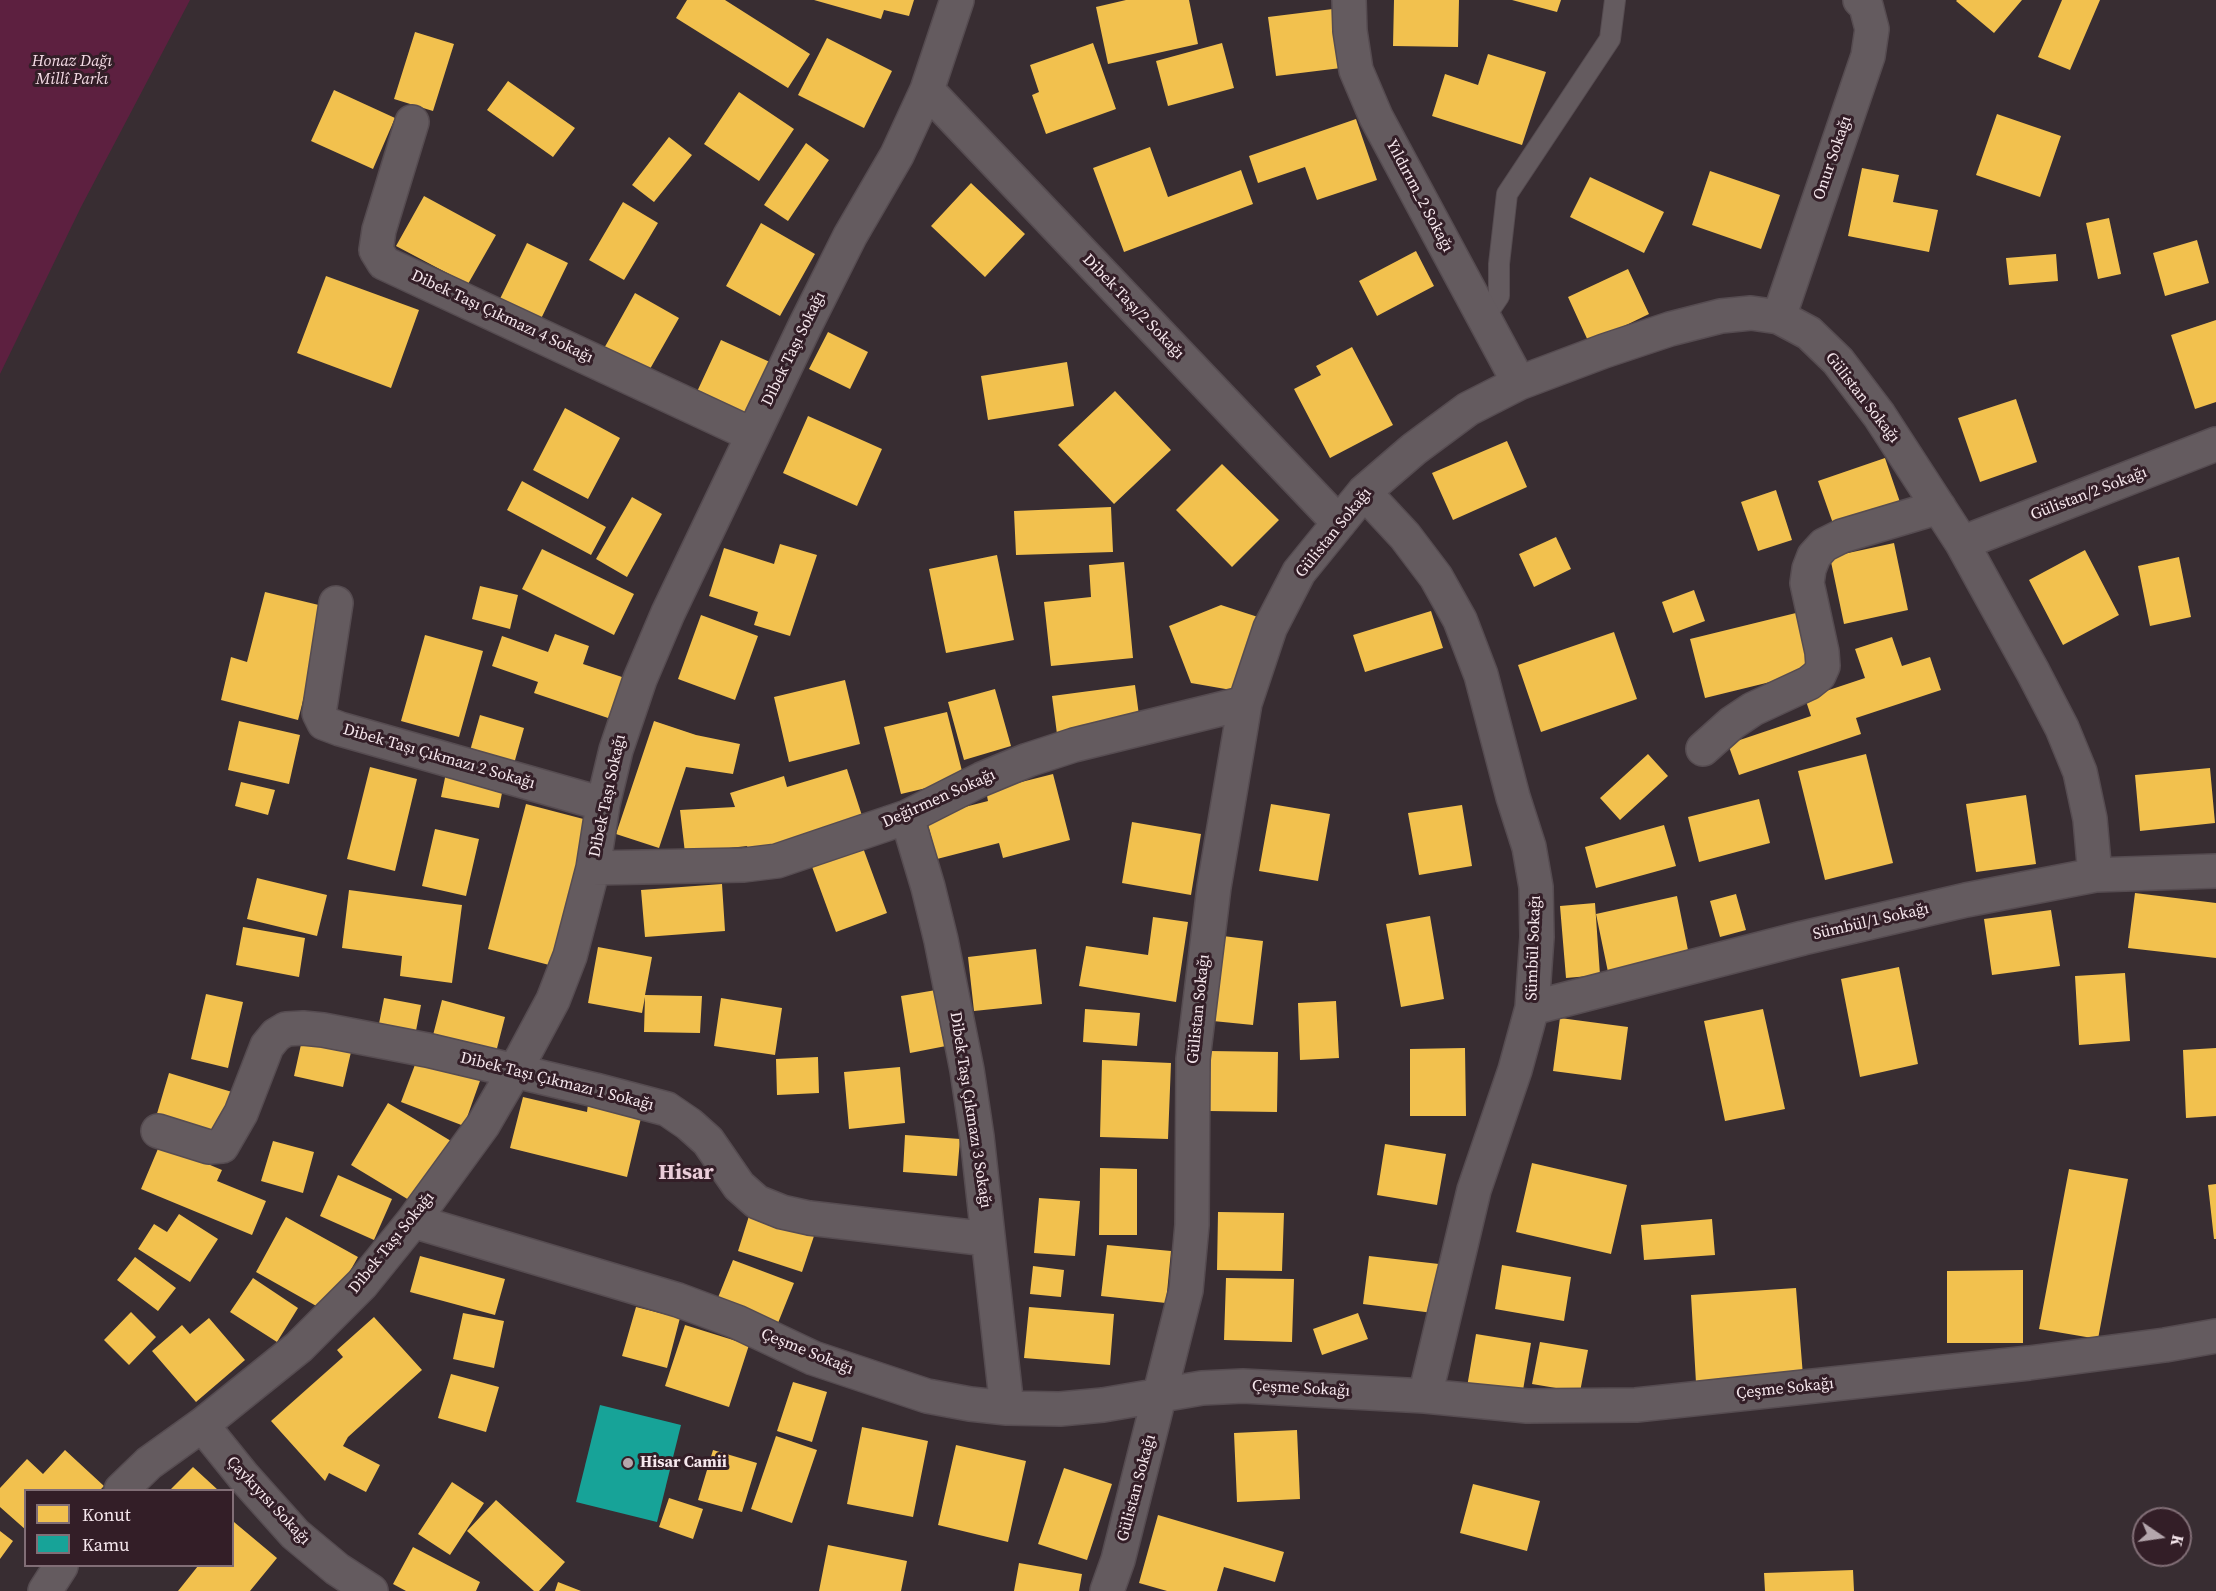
<!DOCTYPE html>
<html>
<head>
<meta charset="utf-8">
<style>
  body { margin:0 }
  #map { position:relative; width:2216px; height:1591px; overflow:hidden; background:#382d32; font-family:"Source Serif 4",serif }
  canvas { display:block }
  .legend { position:absolute; left:24px; top:1489px; width:210px; height:78px; box-sizing:border-box; background:#331e27; border:2px solid #816e76; margin:0; padding:8px 10px; list-style:none; font-size:18px; color:#f6e7ed }
  .legend li { display:flex; align-items:center; gap:12px; height:30px }
  .legend b { width:30px; border:2px solid #816e76 }
  .north { position:absolute; left:2132px; top:1507px; width:60px; height:60px; box-sizing:border-box; background:#331e27; border:2px solid #816e76; border-radius:50%; rotate:103deg; font-size:16px; font-weight:700; line-height:24px; text-align:center; color:#f6e7ed }
  .north::after { content:''; display:block; margin:auto; width:21px; height:27px; background:#b4a6ac; clip-path:polygon(50% 0,100% 100%,50% 72%,0 100%) }
</style>
</head>
<body>
<div id="map">
<canvas width="2216" height="1591"></canvas>
<ul class="legend">
<li><b style="height:16px;background:#f2c14e"></b>Konut</li>
<li><b style="height:16px;background:#17a398"></b>Kamu</li>
</ul>
<div class="north">K</div>
</div>
<script>
const ctx = document.querySelector('canvas').getContext('2d');
ctx.lineJoin = 'round';
function paint(path, color) { ctx.fillStyle = color; ctx.fill(path, 'evenodd'); }
const toPath = rows => new Path2D(rows.map(r => 'M' + r).join(''));
function stroke(path, color, width, dash) { ctx.strokeStyle = color; ctx.lineWidth = width; ctx.lineCap = dash ? 'butt' : 'round'; ctx.setLineDash(dash || []); ctx.stroke(path); }
function write(font, color, halo, rows, align = 'center') {
  ctx.font = font + ' "Source Serif 4",serif'; ctx.lineWidth = 6; ctx.setLineDash([]); ctx.textBaseline = 'middle'; ctx.strokeStyle = halo; ctx.fillStyle = color; for (const [text, x, y, turn = 0] of rows) {
    ctx.save(); ctx.translate(x, y); ctx.rotate((+turn || 0) * Math.PI / 180); ctx.textAlign = isNaN(turn) ? turn : align; if (halo) ctx.strokeText(text, 0, 0); ctx.fillText(text, 0, 0); ctx.restore();
  }
}
const green = toPath([
  [0,0,190,0,81,207,0,374]
]);
const homes = toPath([
  [687,0,725,0,810,54,788,88,676,18],
  [814,0,914,0,909,16,884,10,881,19],
  [1126,0,1189,0,1198,44,1108,64,1096,7],
  [1394,0,1459,0,1458,47,1393,46],
  [1512,0,1561,0,1557,12],
  [1957,0,2022,0,1994,33,1956,1],
  [2062,0,2100,0,2070,70,2038,57],
  [1333,9,1341,68,1276,76,1268,17],
  [415,32,454,44,433,111,394,99],
  [827,38,892,71,864,128,798,95],
  [1093,43,1116,109,1046,134,1032,95,1039,92,1030,65],
  [1222,43,1234,88,1168,106,1156,61],
  [1488,54,1546,72,1522,145,1432,116,1445,74,1478,85],
  [508,81,575,128,553,157,487,110],
  [334,90,395,118,373,169,311,141],
  [739,92,794,129,759,181,704,144],
  [1997,114,2061,136,2040,197,1976,175],
  [1356,119,1377,180,1317,200,1305,167,1258,183,1249,156],
  [669,137,692,155,654,202,632,185],
  [806,143,829,160,788,221,764,205],
  [1150,147,1168,197,1241,170,1253,204,1124,252,1093,168],
  [1862,168,1899,175,1893,202,1938,210,1929,252,1848,236],
  [1710,171,1780,195,1761,249,1692,225],
  [1590,177,1664,212,1644,253,1570,217],
  [971,183,1025,234,985,277,931,226],
  [424,196,496,235,468,284,396,246],
  [623,202,658,223,624,280,589,260],
  [2109,218,2121,274,2098,279,2086,223],
  [761,223,815,254,780,316,726,286],
  [2197,240,2209,283,2165,296,2153,253],
  [527,243,568,263,538,325,497,305],
  [1416,251,1434,286,1377,316,1359,281],
  [2056,254,2058,281,2009,285,2006,258],
  [1628,269,1649,314,1589,343,1568,297],
  [326,276,419,310,391,388,297,353],
  [635,293,679,318,646,376,602,352],
  [2216,320,2216,402,2195,409,2171,335],
  [828,332,868,352,850,389,809,369],
  [721,340,772,363,745,420,695,396],
  [1352,347,1393,425,1330,458,1294,389,1321,375,1316,366],
  [1067,362,1074,406,988,420,981,376],
  [1115,391,1171,450,1114,504,1058,445],
  [2016,399,2037,462,1980,482,1958,418],
  [565,408,620,438,588,499,533,470],
  [808,416,882,449,857,506,783,473],
  [1507,441,1527,487,1453,520,1432,473],
  [1885,458,1902,508,1836,532,1818,481],
  [1222,464,1279,520,1232,567,1176,510],
  [522,481,606,527,591,555,507,510],
  [1776,490,1792,540,1758,551,1741,502],
  [632,497,662,514,627,577,596,559],
  [1111,507,1113,552,1016,555,1014,511],
  [1556,537,1571,569,1534,587,1519,554],
  [1894,543,1908,610,1844,624,1830,557],
  [780,544,817,555,790,636,754,625,758,612,709,596,724,548,774,564],
  [542,549,634,594,614,635,522,589],
  [2085,550,2119,615,2063,645,2029,580],
  [997,555,1014,640,946,653,929,569],
  [2179,557,2191,617,2150,626,2138,566],
  [1124,562,1133,658,1051,666,1044,602,1091,597,1089,565],
  [480,586,518,595,510,629,472,619],
  [1694,590,1705,621,1673,633,1662,602],
  [265,592,327,607,298,720,221,700,231,657,247,662],
  [1221,605,1261,618,1237,691,1191,683,1169,626],
  [1431,611,1443,648,1365,672,1353,635],
  [1800,612,1815,671,1705,698,1690,639],
  [701,615,758,636,735,700,678,679],
  [1614,632,1637,699,1541,732,1518,665],
  [555,634,589,646,583,664,625,678,611,719,534,693,538,682,492,666,502,636,548,652],
  [425,635,483,651,459,737,401,721],
  [1892,637,1902,666,1930,657,1941,690,1856,718,1861,734,1739,775,1728,744,1811,716,1805,698,1865,678,1855,649],
  [845,680,860,744,789,762,774,697],
  [1135,685,1140,723,1057,734,1052,696],
  [995,689,1011,746,964,760,948,702],
  [947,712,964,779,901,794,884,727],
  [480,715,524,728,512,771,468,758],
  [239,721,300,735,289,784,228,770],
  [654,721,696,735,740,744,733,774,686,767,659,848,616,834],
  [1648,754,1668,776,1620,820,1600,798],
  [1866,754,1893,863,1825,880,1798,771],
  [370,767,417,779,395,871,347,859],
  [2210,768,2215,823,2140,831,2135,775],
  [847,769,864,822,751,858,747,846,685,853,680,810,735,807,730,793,784,776,787,787],
  [446,773,504,783,499,808,441,797],
  [1053,774,1070,840,1003,858,999,843,937,859,926,817,988,801,986,791],
  [241,782,275,790,268,815,235,806],
  [2026,795,2036,864,1976,872,1966,804],
  [1759,799,1770,843,1699,862,1688,817],
  [526,804,591,821,553,966,488,949],
  [1271,804,1330,814,1318,881,1259,871],
  [1462,805,1472,866,1419,875,1408,813],
  [1132,822,1201,834,1191,895,1122,883],
  [1664,825,1676,866,1596,888,1585,847],
  [435,829,479,839,466,896,422,886],
  [862,845,887,913,836,932,811,864],
  [257,878,327,895,317,936,247,919],
  [722,884,725,931,645,937,641,890],
  [349,890,462,905,452,983,400,976,402,956,342,948],
  [2135,893,2216,903,2216,958,2128,948],
  [1736,894,1746,930,1720,937,1710,901],
  [1677,896,1689,955,1608,972,1596,914],
  [1595,903,1600,975,1566,978,1560,906],
  [2051,910,2060,966,1992,975,1984,919],
  [1430,916,1444,999,1401,1007,1386,924],
  [1153,917,1188,922,1176,1002,1079,986,1086,946,1148,955],
  [243,927,305,938,299,977,236,965],
  [1223,936,1263,941,1253,1025,1213,1021],
  [598,947,652,957,645,995,702,996,700,1033,644,1032,645,997,642,1013,588,1003],
  [1036,949,1042,1004,974,1011,968,957],
  [1899,967,1918,1064,1860,1077,1841,979],
  [2125,973,2130,1041,2079,1045,2075,976],
  [936,990,946,1046,910,1053,901,996],
  [206,994,243,1002,228,1068,191,1059],
  [384,998,421,1005,414,1041,377,1034],
  [721,998,782,1008,775,1055,714,1046],
  [442,1000,505,1017,494,1060,431,1043],
  [1336,1001,1339,1058,1300,1060,1298,1003],
  [1085,1009,1140,1013,1137,1046,1083,1042],
  [1763,1009,1785,1109,1725,1121,1704,1021],
  [1560,1018,1628,1027,1621,1080,1553,1071],
  [302,1040,351,1052,343,1087,294,1076],
  [1465,1048,1466,1116,1410,1116,1410,1049],
  [2216,1048,2216,1116,2186,1118,2183,1050],
  [1210,1051,1278,1052,1277,1112,1209,1111],
  [419,1054,481,1078,464,1126,401,1102],
  [818,1057,819,1093,777,1095,776,1059],
  [1102,1060,1171,1063,1168,1139,1100,1137],
  [900,1067,905,1123,849,1129,844,1072],
  [169,1073,232,1092,219,1136,156,1117],
  [523,1097,587,1112,588,1104,641,1118,627,1177,510,1148],
  [388,1103,451,1141,414,1203,351,1165],
  [905,1135,960,1139,957,1176,903,1172],
  [273,1141,314,1152,303,1193,261,1181],
  [160,1144,222,1170,217,1181,266,1201,252,1235,141,1189],
  [1385,1144,1446,1154,1437,1205,1377,1195],
  [1532,1163,1627,1185,1611,1254,1516,1232],
  [1100,1168,1137,1169,1137,1235,1099,1235],
  [2069,1169,2128,1179,2098,1339,2039,1329],
  [338,1175,392,1199,374,1240,320,1216],
  [2216,1184,2216,1239,2214,1239,2208,1185],
  [1039,1198,1080,1201,1075,1256,1034,1253],
  [1218,1212,1284,1213,1282,1271,1217,1270],
  [179,1214,218,1239,190,1282,138,1249,154,1224,167,1232],
  [749,1216,814,1236,802,1272,738,1251],
  [286,1217,358,1257,327,1312,256,1272],
  [1712,1219,1715,1255,1644,1260,1641,1225],
  [1107,1245,1171,1251,1166,1303,1101,1296],
  [420,1256,505,1279,495,1315,410,1292],
  [1369,1256,1439,1264,1433,1313,1363,1304],
  [135,1257,176,1288,158,1311,117,1280],
  [733,1260,794,1283,778,1323,717,1300],
  [1502,1265,1571,1277,1564,1321,1495,1309],
  [1033,1266,1064,1270,1061,1297,1030,1294],
  [2023,1270,2023,1343,1947,1343,1947,1271],
  [253,1278,298,1308,277,1342,230,1312],
  [1226,1278,1294,1279,1292,1342,1224,1340],
  [1796,1288,1803,1376,1696,1383,1691,1295],
  [636,1307,680,1318,667,1368,622,1356],
  [1029,1307,1114,1314,1110,1365,1024,1358],
  [131,1312,156,1337,129,1365,104,1340],
  [463,1313,504,1321,494,1368,453,1359],
  [1358,1313,1368,1339,1322,1355,1313,1329],
  [374,1317,422,1370,348,1437,343,1446,380,1465,366,1492,329,1473,325,1481,271,1421,343,1357,337,1350],
  [209,1318,245,1360,196,1402,152,1351,182,1325,190,1334],
  [685,1325,749,1345,729,1407,665,1386],
  [1476,1334,1531,1343,1522,1396,1467,1387],
  [1540,1342,1588,1350,1580,1392,1532,1384],
  [451,1374,499,1387,486,1432,438,1418],
  [793,1382,827,1392,812,1442,777,1431],
  [862,1427,928,1441,913,1517,847,1504],
  [1297,1430,1300,1499,1237,1502,1234,1433],
  [776,1436,817,1450,792,1523,751,1509],
  [956,1445,1026,1461,1008,1542,938,1525],
  [65,1450,104,1486,100,1490,26,1490,26,1530,0,1507,0,1488,27,1459,43,1474],
  [713,1450,757,1463,742,1512,698,1500],
  [193,1467,218,1490,170,1490],
  [1064,1468,1112,1484,1087,1560,1038,1544],
  [452,1482,484,1503,450,1555,418,1534],
  [1473,1484,1540,1501,1527,1551,1460,1533],
  [669,1498,703,1509,693,1539,659,1527],
  [496,1500,565,1562,539,1591,534,1591,467,1531],
  [1158,1515,1284,1552,1275,1582,1224,1567,1217,1591,1167,1591,1139,1583],
  [234,1522,277,1558,250,1591,178,1591,198,1566,232,1566],
  [0,1531,13,1541,0,1559],
  [828,1545,907,1561,901,1591,819,1591],
  [413,1547,480,1582,476,1591,406,1591,393,1584],
  [1019,1563,1082,1574,1079,1591,1014,1591],
  [1853,1570,1854,1591,1765,1591,1764,1573],
  [558,1582,581,1591,555,1591]
]);
const public = toPath([
  [600,1405,681,1425,657,1522,576,1502]
]);
const lane = toPath([
  [1484,318,1499,296,1499,264,1507,194,1610,39,1615,0]
]);
const street = toPath([
  [1349,0,1350,31,1356,70,1376,117,1519,383],
  [927,90,1339,523],
  [412,122,379,230,376,250,384,263,753,435],
  [1779,317,1868,56,1872,29,1866,6,1860,0],
  [1364,492,1405,536,1436,577,1460,620,1481,675,1513,797,1529,847,1536,887,1537,937,1532,1008,1515,1070,1474,1190,1425,1396],
  [1962,543,2216,444],
  [336,603,319,713,324,723,340,729,603,804],
  [1703,749,1732,723,1753,709,1809,683,1819,675,1823,666,1822,652,1807,583,1809,569,1814,556,1824,545,1842,536,1939,507],
  [907,817,928,887,941,940,967,1070,977,1137,1007,1408],
  [593,868,744,865,777,861,907,817,982,779,1028,760,1074,745,1245,703],
  [1532,1008,1803,938,1966,900,2095,875,2216,871],
  [158,1131,209,1147,222,1146,241,1113,267,1046,276,1035,286,1029,303,1028,323,1030,427,1050,595,1090,667,1109,689,1124,708,1141,739,1186,757,1202,782,1212,809,1218,988,1239],
  [413,1221,678,1300,737,1322,813,1358,927,1396,970,1404,1007,1408,1060,1409,1103,1405,1202,1388,1243,1386,1425,1396,1527,1406,1636,1405,2029,1363,2165,1345,2216,1336],
  [202,1425,244,1477,295,1534,337,1569,371,1591],
  [121,1490,149,1463,202,1425,299,1347,362,1284,413,1221,483,1125,523,1056,553,1000,570,956,593,868,603,804,616,750,640,679,668,613,805,326,850,236,897,155,927,90,957,0],
  [45,1591,61,1566],
  [1107,1591,1118,1560,1186,1290,1192,1225,1193,1059,1214,887,1245,703,1270,628,1299,572,1364,492,1414,449,1468,409,1519,383,1604,351,1670,329,1721,316,1751,313,1779,317,1809,333,1838,361,1879,415,1962,543,2033,672,2062,728,2080,772,2090,819,2095,875]
]);
const markers = [
  [628,1463,6,"#b4a6ac"]
];
const parkNames = [
  ["Honaz Dağı",72,62],
  ["Millî Parkı",72,80]
];
const streetNames = [
  ["Onur Sokağı",1833,158,-71],
  ["Yıldırım_2 Sokağı",1419,196,62],
  ["Dibek Taşı/2 Sokağı",1133,307,46],
  ["Dibek Taşı Çıkmazı 4 Sokağı",502,317,25],
  ["Dibek Taşı Sokağı",794,349,-64],
  ["Gülistan Sokağı",1862,398,52],
  ["Gülistan/2 Sokağı",2089,494,-21],
  ["Gülistan Sokağı",1334,533,-51],
  ["Dibek Taşı Çıkmazı 2 Sokağı",439,757,16],
  ["Dibek Taşı Sokağı",608,796,-78],
  ["Değirmen Sokağı",939,799,-24],
  ["Sümbül/1 Sokağı",1871,922,-13],
  ["Sümbül Sokağı",1534,948,-88],
  ["Gülistan Sokağı",1199,1009,-84],
  ["Dibek Taşı Çıkmazı 1 Sokağı",557,1082,14],
  ["Dibek Taşı Çıkmazı 3 Sokağı",970,1110,81],
  ["Dibek Taşı Sokağı",392,1243,-51],
  ["Çeşme Sokağı",807,1352,22],
  ["Çeşme Sokağı",1301,1389,3],
  ["Çeşme Sokağı",1785,1389,-6],
  ["Gülistan Sokağı",1137,1488,-75],
  ["Çaykıyısı Sokağı",268,1501,47]
];
const poiNames = [
  ["Hisar Camii",640,1463]
];
const districtNames = [
  ["Hisar",686,1173]
];
paint(green, '#5d2040');
paint(homes, '#f2c14e');
paint(public, '#17a398');
stroke(lane, '#564c51', 22);
stroke(street, '#564c51', 36);
stroke(lane, '#645b5f', 20);
stroke(street, '#645b5f', 33);
for (const [x, y, r, color] of markers) { const dot = new Path2D(); dot.arc(x, y, r, 0, 2 * Math.PI); ctx.fillStyle = color; ctx.fill(dot); stroke(dot, '#331e27', 2); }
write('italic 16px', '#f4dbe5', '#331e27', parkNames);
write('16px', '#f6e7ed', '#331e27', streetNames);
write('bold 16px', '#f6e7ed', '#331e27', poiNames, 'left');
write('bold 22px', '#eacdd9', '#331e27', districtNames);
</script>
</body>
</html>
